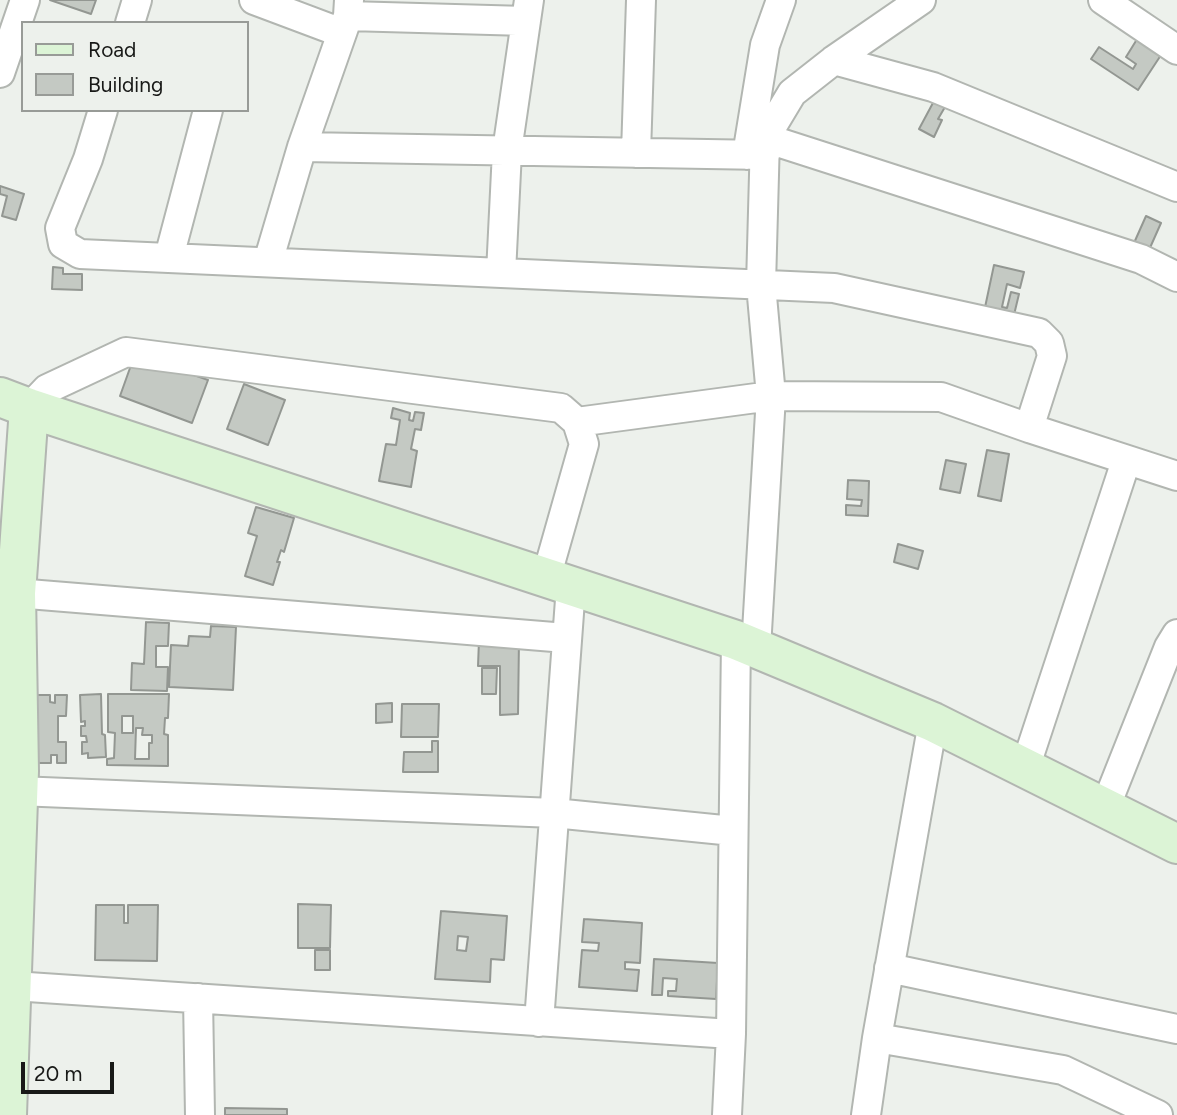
<!DOCTYPE html>
<html>
<head>
<meta charset="utf-8">
<style>
  body { margin:0 }
  #map { position:relative; width:1177px; height:1115px; overflow:hidden; background:#edf1ec; font-family:Figtree,sans-serif }
  canvas { display:block }
  .legend { position:absolute; left:21px; top:21px; width:228px; height:91px; box-sizing:border-box; background:#edf1ec; border:2px solid #989b97; margin:0; padding:9px 12px; list-style:none; font-size:21px; color:#181917 }
  .legend li { display:flex; align-items:center; gap:14px; height:35px }
  .legend b { width:35px; border:2px solid #989b97 }
  .scale { position:absolute; left:21px; top:1062px; width:93px; height:32px; box-sizing:border-box; border:4px solid #181917; border-top:0; padding-left:9px; font-size:21px; line-height:24px; white-space:nowrap; color:#181917; -webkit-text-stroke:5px #edf1ec; paint-order:stroke }
</style>
</head>
<body>
<div id="map">
<canvas width="1177" height="1115"></canvas>
<ul class="legend">
<li><b style="height:9px;background:#dcf4d6"></b>Road</li>
<li><b style="height:19px;background:#c4c9c3"></b>Building</li>
</ul>
<div class="scale">20 m</div>
</div>
<script>
const ctx = document.querySelector('canvas').getContext('2d');
ctx.lineJoin = 'round';
function paint(path, color) { ctx.fillStyle = color; ctx.fill(path, 'evenodd'); }
const toPath = rows => new Path2D(rows.map(r => 'M' + r).join(''));
function stroke(path, color, width, dash) { ctx.strokeStyle = color; ctx.lineWidth = width; ctx.lineCap = dash ? 'butt' : 'round'; ctx.setLineDash(dash || []); ctx.stroke(path); }
const building = toPath([
  [50,0,96,0,91,14,50,0],
  [1139,36,1163,52,1138,90,1091,59,1099,47,1133,69,1136,64,1126,57,1139,36],
  [934,101,945,107,938,119,942,120,934,137,919,129,934,101],
  [0,186,24,194,16,220,2,216,7,196,0,194,0,186],
  [1146,216,1161,223,1149,250,1134,243,1146,216],
  [994,265,1024,272,1020,288,1007,284,1002,307,1007,308,1011,292,1019,294,1013,319,984,312,994,265],
  [53,267,63,268,63,274,82,274,82,290,52,289,53,267],
  [135,354,208,380,192,423,120,396,135,354],
  [244,384,285,400,268,445,227,429,244,384],
  [393,408,410,413,409,420,413,421,415,412,424,413,421,430,415,429,411,449,417,451,411,487,379,481,386,444,396,445,400,420,391,418,393,408],
  [987,450,1009,454,1001,501,978,496,987,450],
  [946,460,966,464,960,493,940,489,946,460],
  [848,480,869,481,868,516,846,515,846,505,861,506,862,500,847,499,848,480],
  [256,507,294,518,284,552,281,550,277,562,280,562,273,585,245,576,257,536,248,533,256,507],
  [898,544,923,551,918,569,894,562,898,544],
  [146,622,169,623,168,646,156,646,156,667,168,667,167,691,131,690,132,663,144,664,146,622],
  [211,626,236,627,233,690,169,687,171,645,188,646,189,636,210,637,211,626],
  [479,640,519,640,518,714,500,715,500,666,478,666,479,640],
  [482,668,497,668,496,694,482,694,482,668],
  [101,694,102,734,105,735,106,757,88,758,88,753,82,754,82,742,87,742,86,736,81,736,81,726,85,726,85,721,81,722,80,695,101,694],
  [108,694,169,694,168,718,165,718,164,734,168,735,168,766,107,765,107,759,114,758,115,733,108,732,108,694],
  [122,716,133,716,133,733,122,733,122,716],
  [136,728,143,728,142,735,152,735,152,743,149,743,149,759,135,759,136,728],
  [32,695,50,695,50,702,55,703,55,695,67,695,66,716,58,716,58,742,66,742,66,763,57,763,57,755,51,755,51,763,31,763,32,695],
  [392,703,392,722,376,723,376,704,392,703],
  [402,704,439,704,438,737,401,737,402,704],
  [432,741,438,741,438,772,403,772,404,752,432,752,432,741],
  [298,904,331,905,330,948,298,948,298,904],
  [96,905,124,905,124,923,128,923,128,905,158,905,157,961,95,960,96,905],
  [441,911,507,916,504,960,491,959,490,982,435,979,441,911],
  [458,936,468,937,466,951,457,950,458,936],
  [584,919,642,923,640,963,625,962,625,969,639,970,637,991,579,987,582,950,598,951,599,943,582,942,584,919],
  [315,950,330,950,330,970,315,970,315,950],
  [654,959,718,963,716,999,668,996,668,991,676,991,677,979,663,978,662,995,652,995,654,959],
  [225,1108,287,1109,287,1115,225,1115,225,1108]
]);
const street = toPath([
  [254,0,342,33],
  [1103,0,1177,50],
  [348,16,526,21],
  [130,23,137,0],
  [834,60,933,87,1177,187],
  [0,73,25,0],
  [103,110,88,159,60,228,63,244,80,254,834,288,1039,333,1049,343,1052,356,1029,428,1177,476],
  [765,138,1141,259,1177,277],
  [302,147,765,155],
  [636,153,641,0],
  [747,155,765,45,781,0],
  [169,257,208,110],
  [268,262,302,147,348,16,349,0],
  [501,273,507,151,529,0],
  [29,408,47,389,126,352,561,408,577,422,584,444,546,578],
  [577,422,771,396,761,285,765,138,792,93,834,60,921,0],
  [16,593,566,638],
  [756,648,771,396,941,397,1029,428],
  [1025,768,1126,461],
  [18,791,554,813,733,831],
  [1105,808,1169,647,1177,634],
  [889,968,1177,1029],
  [13,986,731,1034],
  [198,998,200,1115],
  [539,1022,571,586],
  [877,1038,1063,1070,1158,1115],
  [727,1115,731,1034,736,640],
  [866,1115,877,1038,933,722]
]);
const secondary = toPath([
  [0,397,29,408,736,640,933,722,1177,844],
  [7,1115,19,771,16,593,29,408]
]);
paint(building, '#c4c9c3');
stroke(building, '#939792', 2);
stroke(street, '#b2b6b1', 32);
stroke(secondary, '#b2b6b1', 42);
stroke(street, '#fff', 28);
stroke(secondary, '#dcf4d6', 38);
</script>
</body>
</html>
